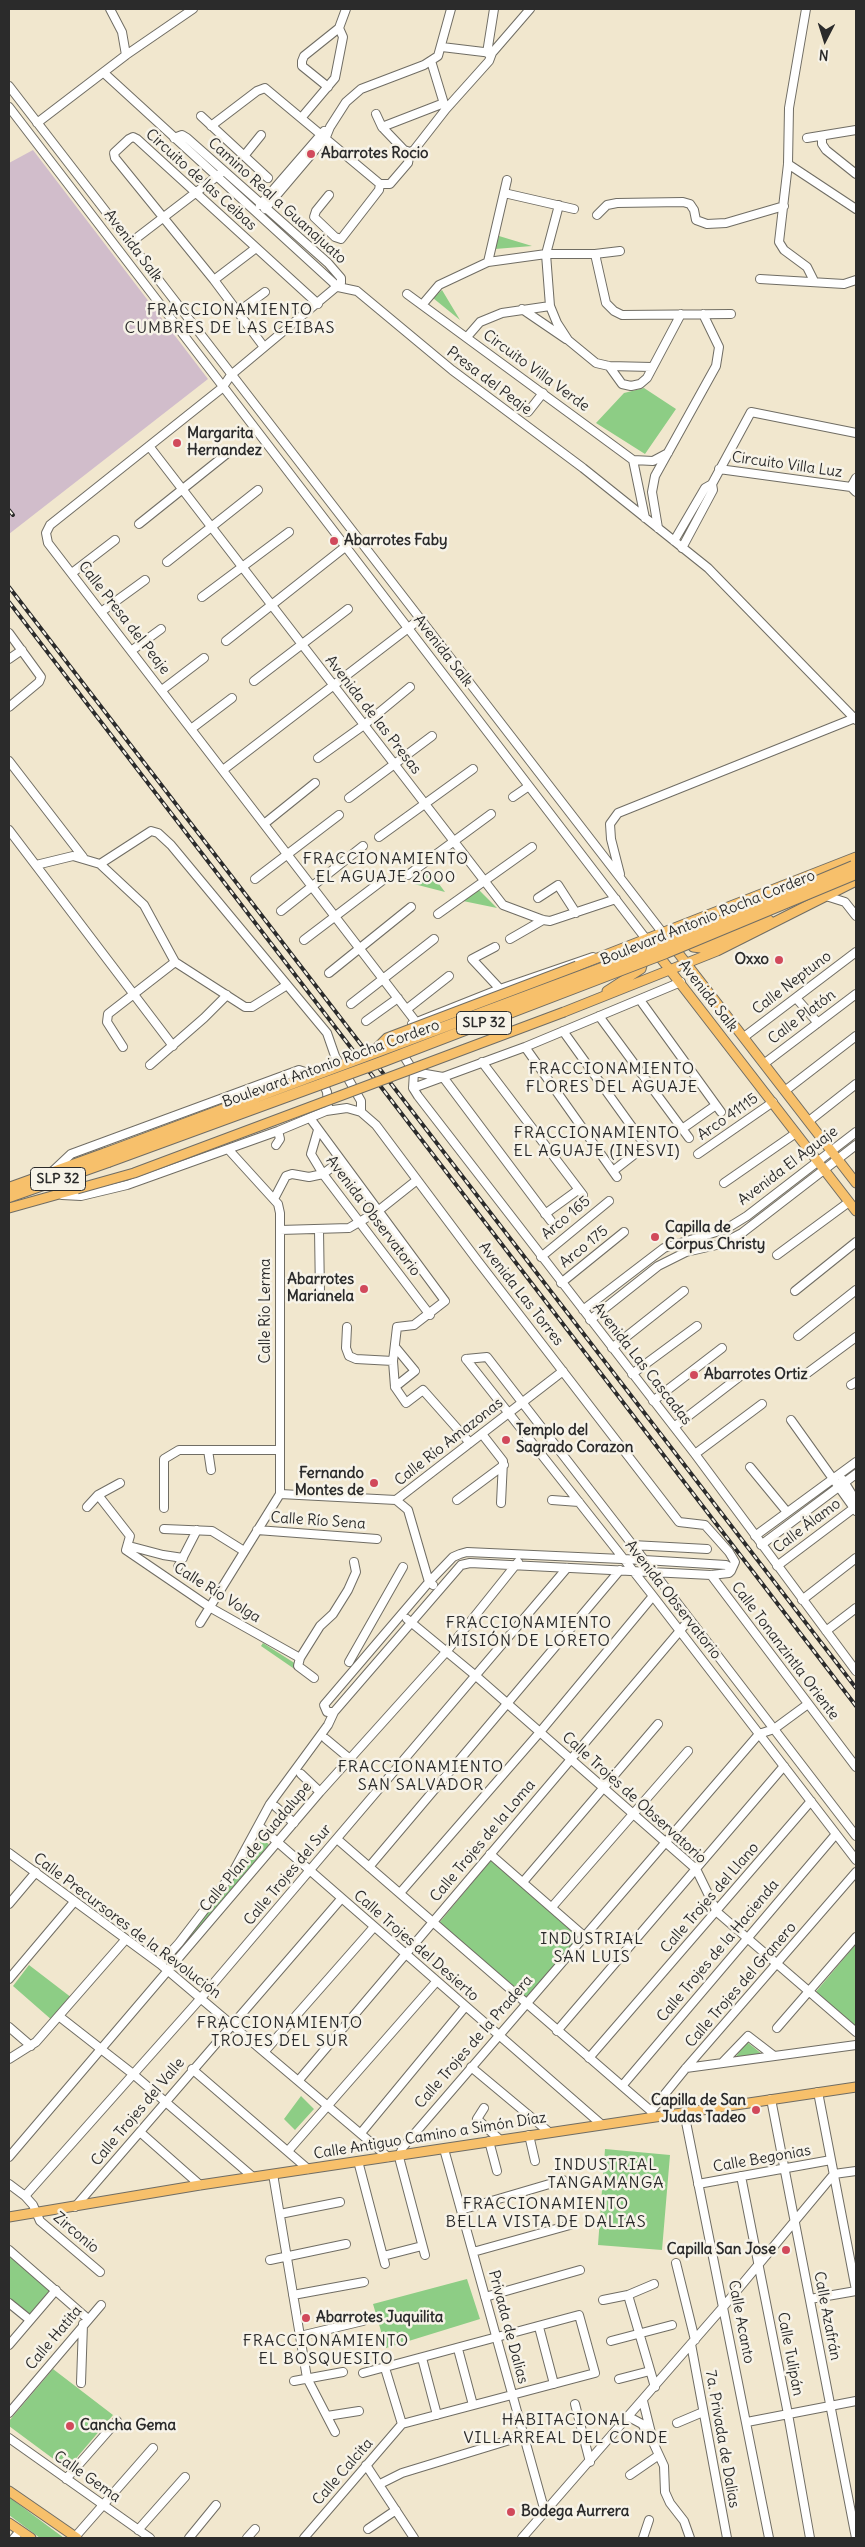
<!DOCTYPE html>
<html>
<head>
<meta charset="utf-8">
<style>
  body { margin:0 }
  #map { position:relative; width:865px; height:2547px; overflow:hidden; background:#f1e7ce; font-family:Delius,sans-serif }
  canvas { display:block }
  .frame { position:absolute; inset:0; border:10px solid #2b2b2b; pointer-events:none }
  .north { position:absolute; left:800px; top:15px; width:50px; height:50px; -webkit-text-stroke:4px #f7f3e8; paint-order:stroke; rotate:185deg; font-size:14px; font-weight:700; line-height:20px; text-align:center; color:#2b2b2b }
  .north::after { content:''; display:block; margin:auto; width:18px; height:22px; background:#2b2b2b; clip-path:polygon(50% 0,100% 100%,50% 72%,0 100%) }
</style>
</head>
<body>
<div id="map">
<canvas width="865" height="2547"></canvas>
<div class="frame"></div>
<div class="north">N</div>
</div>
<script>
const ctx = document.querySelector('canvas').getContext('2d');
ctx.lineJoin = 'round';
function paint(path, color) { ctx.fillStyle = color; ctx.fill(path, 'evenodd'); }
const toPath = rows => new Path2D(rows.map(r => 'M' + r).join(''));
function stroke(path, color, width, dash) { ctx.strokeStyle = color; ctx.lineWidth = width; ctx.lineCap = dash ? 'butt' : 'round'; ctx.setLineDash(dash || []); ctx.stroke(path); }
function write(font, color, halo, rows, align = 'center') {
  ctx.font = font + ' Delius,sans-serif'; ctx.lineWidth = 5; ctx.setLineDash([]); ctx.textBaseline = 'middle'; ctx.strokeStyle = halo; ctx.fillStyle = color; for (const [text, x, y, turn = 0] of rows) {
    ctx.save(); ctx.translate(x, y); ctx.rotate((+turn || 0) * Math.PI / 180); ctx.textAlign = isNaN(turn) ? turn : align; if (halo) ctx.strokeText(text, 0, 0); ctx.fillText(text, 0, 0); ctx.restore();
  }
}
const industrial = toPath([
  [33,150,208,379,9,534,9,163]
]);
const green = toPath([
  [499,236,532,246,495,249],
  [442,290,460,320,433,298],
  [644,388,676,409,645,454,596,423,624,393],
  [430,872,445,892,414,884],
  [478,889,497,908,463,901],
  [263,1643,296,1664,293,1668,261,1646],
  [262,1837,270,1846,170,1965,166,1962],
  [492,1859,581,1937,526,2000,439,1923],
  [856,1944,856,2028,814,1994],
  [29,1965,72,1998,53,2021,13,1986],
  [747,2042,762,2054,734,2059],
  [301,2096,314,2109,295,2130,284,2119],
  [605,2149,670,2155,662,2250,598,2245],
  [9,2252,53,2290,30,2318,9,2301],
  [467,2279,480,2319,386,2348,373,2304],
  [53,2369,113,2415,67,2469,9,2426,9,2421],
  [9,2497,64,2538,40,2538,9,2515]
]);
const minor = toPath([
  [110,9,122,32,126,55],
  [806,9,789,108,788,164,779,242,784,250,807,267,814,281],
  [442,47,492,53,530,9],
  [487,53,494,9],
  [431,61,445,107],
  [104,73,338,287,357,291,452,370,583,468,708,568,856,720],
  [9,86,662,932],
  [328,87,302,66,302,61,304,56,339,28,346,9],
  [9,107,646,939],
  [376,114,382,127,404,150,410,152],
  [201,116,268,178],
  [302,117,335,78,343,37,339,28],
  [37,123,126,55,193,9],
  [211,126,257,91,265,88,380,184,379,190,341,239,335,237,314,217,316,211,329,195],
  [382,127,444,103],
  [822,136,822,144,826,150,856,174],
  [174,138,182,135,187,138,328,263,341,278,341,283,231,375,222,388,50,525,46,533,48,543,416,1022],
  [807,138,856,130],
  [410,152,414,150,446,109,489,61,492,53],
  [244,156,261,135],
  [788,164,856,209],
  [380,184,390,184,408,163,410,152],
  [504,193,574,209],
  [260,205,324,131],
  [559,205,546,254,550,306,557,323,568,340,596,363,609,366,652,367],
  [265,209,326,137,330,127,346,102,361,89,424,65,438,56,451,9],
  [597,215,607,205,617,203,683,202,690,204,694,210,696,220,707,224,726,223,784,206],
  [130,243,220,174],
  [595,254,606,303,614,311,622,315,731,314],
  [488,262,507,180],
  [760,279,844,284,856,280],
  [214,280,256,248],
  [407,294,633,460,653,461,668,453],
  [422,305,439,285,488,262,546,254,595,254,620,251],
  [522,309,566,339],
  [238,312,265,292],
  [467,337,480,322,502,313,550,306],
  [264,347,214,280,115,158,114,153,129,139,133,137,137,139,318,304],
  [609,366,622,384,631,386,640,384,647,378,681,314],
  [528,412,543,393],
  [149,446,503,905,543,920,550,921,616,899],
  [633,460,645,518],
  [719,469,851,487,856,492],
  [851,487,856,478],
  [139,524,229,452],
  [658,528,652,492,655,476,716,366,719,347,703,314],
  [674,541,705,488,712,484,751,412,856,433],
  [682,548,713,490,712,484],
  [167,562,258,490],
  [72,573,115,540],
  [202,597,289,532],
  [101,612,145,580],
  [9,633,41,677,39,682,9,707],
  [226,641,345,547],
  [131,651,161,629],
  [9,659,22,650],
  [254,681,348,609],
  [162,690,204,658],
  [191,729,232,698],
  [318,758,364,725,410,687],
  [9,761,83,857],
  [223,770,420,619],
  [513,797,529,786],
  [349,798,432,736],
  [264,824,315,783],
  [9,830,173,1046],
  [379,837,473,769],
  [100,864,151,831,158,833,171,845,327,1033,335,1056,361,1101,361,1112],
  [36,865,73,856,100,864,144,905,175,962,245,1007,252,1007,287,985],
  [620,874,611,839,610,824,618,813,855,718],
  [408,875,491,814],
  [255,879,339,815],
  [826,896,845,902,856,916],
  [538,898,558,885,576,913],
  [281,911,363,846],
  [438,914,532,847],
  [510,939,543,920],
  [304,940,383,880],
  [495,947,472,959,500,989],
  [329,973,411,907],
  [796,998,818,1023],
  [640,1000,721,1112],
  [351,1004,434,939],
  [407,1009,449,976],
  [599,1016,689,1138],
  [366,1021,398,998],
  [412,1024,500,989,593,957],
  [563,1031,650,1152],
  [744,1037,856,952],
  [123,1047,107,1022,108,1014,175,962],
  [525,1047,617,1177],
  [400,1050,414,1072,443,1077,551,1221],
  [482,1062,583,1195],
  [765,1063,856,994],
  [150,1065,204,1018,227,995],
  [414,1072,413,1088,418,1096,695,1454,856,1671],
  [413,1088,525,1047,681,982],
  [786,1090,856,1036],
  [310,1118,445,1301,414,1325,397,1327,393,1361,395,1387],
  [809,1121,856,1084],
  [682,1129,716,1105],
  [318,1130,311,1154,323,1174,430,1315],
  [276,1145,280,1139,278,1131],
  [228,1149,278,1204,280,1213,280,1494],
  [698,1154,773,1102],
  [54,1170,71,1154,299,1070,317,1076,323,1083,327,1092,328,1104],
  [613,1171,645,1146],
  [724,1183,796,1133],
  [62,1195,81,1196,127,1185,278,1131,326,1111,347,1108,361,1112,376,1125,477,1260,679,1522,705,1525,729,1552,735,1562,731,1571,729,1573,711,1575,470,1563,461,1565,334,1712,327,1712,324,1705,429,1582,453,1557,460,1554,467,1552,644,1560,726,1565,731,1568],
  [274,1199,286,1176,292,1174,309,1177,323,1174,340,1161],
  [545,1214,578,1190],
  [280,1230,349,1228,378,1211,417,1180],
  [319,1230,320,1295],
  [777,1255,849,1202],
  [541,1257,609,1201],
  [561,1283,624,1232],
  [795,1291,856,1242],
  [583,1310,664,1248,726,1229,747,1216,856,1132],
  [590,1320,658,1266,686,1252,721,1244,742,1233,856,1145],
  [347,1327,346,1348,349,1356,356,1359,393,1361],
  [798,1336,856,1290],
  [612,1348,684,1291],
  [466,1359,653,1596,856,1860],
  [466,1359,487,1357,645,1561],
  [632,1374,697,1326],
  [806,1374,856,1337],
  [851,1385,856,1382],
  [395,1387,406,1403,423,1390,470,1443],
  [395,1387,415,1371,396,1348],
  [653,1401,722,1348],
  [791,1420,856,1511],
  [674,1427,739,1377],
  [482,1434,503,1461,501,1503],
  [208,1450,211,1470],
  [695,1454,762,1404],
  [750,1467,787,1512],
  [843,1480,856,1501],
  [280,1494,396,1500,563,1371],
  [98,1495,130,1536,126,1550,211,1608,300,1658],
  [396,1500,408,1510,429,1582,433,1585],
  [457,1500,504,1465],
  [552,1500,579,1502],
  [87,1507,98,1495,120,1483],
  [164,1508,164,1459,179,1450,279,1450],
  [164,1529,212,1531,244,1551],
  [257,1530,377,1539],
  [755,1536,856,1462],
  [632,1545,707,1549],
  [761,1545,856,1474],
  [129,1546,163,1555,183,1558],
  [777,1566,854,1508],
  [178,1567,197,1530],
  [652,1570,856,1836],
  [711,1575,856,1767],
  [802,1600,856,1558],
  [407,1619,476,1676,696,1869,717,1912,856,2032],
  [200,1623,280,1494],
  [826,1631,856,1608],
  [349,1662,403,1567],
  [314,1678,298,1666,300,1658,320,1626,333,1614,348,1590,356,1572,354,1562],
  [326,1739,350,1759],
  [301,1774,320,1792],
  [276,1807,294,1823],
  [259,1826,601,2124],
  [337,1839,651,2111],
  [9,1853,160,1964,388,2157],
  [490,1854,584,1936],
  [369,1867,620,1570],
  [523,1882,658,1724],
  [400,1893,540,1732,653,1596],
  [9,1904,36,1872],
  [552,1907,688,1751],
  [160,1964,179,1943,232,1874,270,1804,328,1725,334,1712],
  [9,1979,74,1902],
  [60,2017,133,2074,253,2177],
  [9,2027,31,2046],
  [777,2028,856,1937],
  [557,2031,784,1766],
  [265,2051,374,1927],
  [589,2058,811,1801],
  [9,2059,36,2042,126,1939],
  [722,2063,748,2036,774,2056],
  [471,2067,549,2132],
  [686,2068,856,2045],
  [192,2069,308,2169],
  [299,2080,689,1620],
  [622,2086,836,1834],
  [818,2092,856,2290],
  [771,2099,856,2538],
  [484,2108,477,2119,499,2139],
  [684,2112,769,2538],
  [652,2115,651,2111,686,2068,856,1872],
  [140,2132,200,2185],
  [361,2133,465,2007],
  [529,2135,535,2161],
  [489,2141,497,2171],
  [444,2149,545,2512],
  [288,2151,436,1982],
  [9,2157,320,1792,446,1652,518,1562],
  [358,2161,385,2264],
  [273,2174,307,2378,335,2432],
  [741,2176,788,2414,810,2538],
  [9,2184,25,2196,33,2205,40,2221,100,2272],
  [698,2184,831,2160],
  [25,2196,201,1998,567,1568],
  [75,2207,341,1899],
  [461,2210,563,2180],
  [280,2214,340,2202],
  [9,2250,88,2319],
  [473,2252,570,2225],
  [425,2255,400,2161,399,2156,403,2147,759,1734,774,1729,808,1704],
  [383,2256,422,2246],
  [270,2260,346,2244],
  [676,2263,695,2340],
  [293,2295,364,2282],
  [628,2295,655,2387],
  [485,2297,580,2270],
  [810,2299,856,2291],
  [603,2300,628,2295,654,2284],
  [9,2303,30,2320],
  [539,2327,554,2384],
  [300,2336,363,2321],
  [611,2341,672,2325],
  [691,2344,727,2538],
  [9,2345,56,2290],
  [458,2349,473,2405],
  [422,2358,437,2415],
  [385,2368,402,2424],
  [363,2373,579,2315,595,2373,402,2424],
  [619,2379,650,2371],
  [294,2381,343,2372],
  [81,2383,83,2324],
  [643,2401,651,2433],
  [575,2404,590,2462],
  [9,2413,101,2305],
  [327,2416,359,2411],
  [629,2417,642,2424,652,2440,664,2466,665,2492,670,2503,684,2521,690,2538],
  [747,2422,856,2401],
  [677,2423,703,2412],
  [9,2438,150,2538],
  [366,2465,414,2538],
  [630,2475,659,2455],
  [66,2479,117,2421],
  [380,2484,402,2473,523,2436],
  [368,2529,396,2510],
  [138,2530,185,2477],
  [75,2537,153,2448],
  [14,2538,20,2531],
  [189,2538,216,2505],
  [247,2538,255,2529],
  [304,2538,402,2424],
  [522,2538,724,2306,834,2174,856,2171],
  [643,2538,649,2520]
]);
const major = toPath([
  [698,921,690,927,687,938,693,947,701,948,769,920],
  [662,932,856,1183],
  [646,939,856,1211],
  [577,966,856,857],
  [607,991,641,969,644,958],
  [564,1012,717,951,856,881],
  [9,1208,77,1189],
  [9,2217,200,2185,856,2087],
  [9,2491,77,2538],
  [9,2523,31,2538]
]);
const highway = toPath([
  [9,1188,106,1153],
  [9,1197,108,1162]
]);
const rail = toPath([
  [9,510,13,515],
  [9,587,856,1688],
  [9,602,856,1706]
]);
const majorBridge = toPath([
  [372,1053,387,1038,577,966],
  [77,1189,134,1173,564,1012]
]);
const highwayBridge = toPath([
  [106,1153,661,946,853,866],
  [108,1162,384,1061,666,953,856,874]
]);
const markers = [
  [311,154,5,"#d1495b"],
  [177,443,5,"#d1495b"],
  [334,541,5,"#d1495b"],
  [779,960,5,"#d1495b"],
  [655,1237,5,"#d1495b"],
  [364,1289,5,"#d1495b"],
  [694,1375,5,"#d1495b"],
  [506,1440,5,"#d1495b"],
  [374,1483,5,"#d1495b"],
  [756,2110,5,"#d1495b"],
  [786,2250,5,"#d1495b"],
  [306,2318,5,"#d1495b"],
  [70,2426,5,"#d1495b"],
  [511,2512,5,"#d1495b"]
];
const shields = [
  [484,1023,55],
  [58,1179,55]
];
const shieldNames = [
  ["SLP 32",484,1023],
  ["SLP 32",58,1179]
];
const poiNames = [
  ["Abarrotes Rocio",321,154],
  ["Margarita",187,434],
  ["Hernandez",187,451],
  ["Abarrotes Faby",344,541],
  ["Oxxo",769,960,"right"],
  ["Capilla de",665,1228],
  ["Corpus Christy",665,1245],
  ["Abarrotes",354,1280,"right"],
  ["Marianela",354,1297,"right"],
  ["Abarrotes Ortiz",704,1375],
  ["Templo del",516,1431],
  ["Sagrado Corazon",516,1448],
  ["Fernando",364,1474,"right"],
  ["Montes de",364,1491,"right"],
  ["Capilla de San",746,2101,"right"],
  ["Judas Tadeo",746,2118,"right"],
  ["Capilla San Jose",776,2250,"right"],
  ["Abarrotes Juquilita",316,2318],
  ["Cancha Gema",80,2426],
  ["Bodega Aurrera",521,2512]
];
const streetNames = [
  ["Circuito de las Ceibas",201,180,42],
  ["Camino Real a Guanajuato",277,201,42],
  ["Avenida Salk",133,246,53],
  ["Circuito Villa Verde",536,371,36],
  ["Presa del Peaje",489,381,37],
  ["Circuito Villa Luz",787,465,8],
  ["Calle Presa del Peaje",124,618,52],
  ["Avenida Salk",443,651,52],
  ["Avenida de las Presas",373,715,52],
  ["Boulevard Antonio Rocha Cordero",708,918,-22],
  ["Calle Neptuno",792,983,-37],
  ["Avenida Salk",708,996,52],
  ["Calle Platón",802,1017,-37],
  ["Boulevard Antonio Rocha Cordero",331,1064,-20],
  ["Arco 41115",728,1117,-35],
  ["Avenida El Aguaje",788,1166,-37],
  ["Avenida Observatorio",373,1216,53],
  ["Arco 165",566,1218,-40],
  ["Arco 175",584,1247,-39],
  ["Avenida Las Torres",521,1294,52],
  ["Calle Río Lerma",266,1311,-90],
  ["Avenida Las Cascadas",642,1364,52],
  ["Calle Río Amazonas",449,1442,-38],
  ["Calle Río Sena",318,1521,4],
  ["Calle Álamo",807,1526,-37],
  ["Calle Río Volga",217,1593,32],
  ["Avenida Observatorio",673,1600,52],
  ["Calle Tonanzintla Oriente",785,1651,53],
  ["Calle Trojes de Observatorio",634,1798,42],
  ["Calle Trojes de la Loma",483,1841,-50],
  ["Calle Plan de Guadalupe",256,1847,-50],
  ["Calle Trojes del Sur",288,1875,-50],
  ["Calle Trojes del Llano",710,1898,-49],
  ["Calle Precursores de la Revolución",127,1926,37],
  ["Calle Trojes del Desierto",416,1946,41],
  ["Calle Trojes de la Hacienda",718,1951,-50],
  ["Calle Trojes del Granero",741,1985,-49],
  ["Calle Trojes de la Pradera",474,2042,-49],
  ["Calle Trojes del Valle",138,2112,-50],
  ["Calle Antiguo Camino a Simón Díaz",430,2136,-9],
  ["Calle Begonias",762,2159,-10],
  ["Zirconio",76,2233,40],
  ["Calle Azafrán",827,2316,79],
  ["Calle Acanto",741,2322,79],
  ["Privada de Dalias",508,2327,75],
  ["Calle Hatita",54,2338,-50],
  ["Calle Tulipán",790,2354,79],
  ["7a. Privada de Dalias",722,2439,80],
  ["Calle Calcita",343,2472,-49],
  ["Calle Gema",87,2477,35]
];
const neighbourhoodNames = [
  ["FRACCIONAMIENTO",230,310],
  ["CUMBRES DE LAS CEIBAS",230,328],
  ["FRACCIONAMIENTO",386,859],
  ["EL AGUAJE 2000",386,877],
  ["FRACCIONAMIENTO",612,1069],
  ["FLORES DEL AGUAJE",612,1087],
  ["FRACCIONAMIENTO",597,1133],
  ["EL AGUAJE (INESVI)",597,1151],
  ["FRACCIONAMIENTO",529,1623],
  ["MISIÓN DE LORETO",529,1641],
  ["FRACCIONAMIENTO",421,1767],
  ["SAN SALVADOR",421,1785],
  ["INDUSTRIAL",592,1939],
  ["SAN LUIS",592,1957],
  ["FRACCIONAMIENTO",280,2023],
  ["TROJES DEL SUR",280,2041],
  ["INDUSTRIAL",606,2165],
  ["TANGAMANGA",606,2183],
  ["FRACCIONAMIENTO",546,2204],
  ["BELLA VISTA DE DALIAS",546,2222],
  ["FRACCIONAMIENTO",326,2341],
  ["EL BOSQUESITO",326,2359],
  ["HABITACIONAL",566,2420],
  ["VILLARREAL DEL CONDE",566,2438]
];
paint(industrial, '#d1bdcb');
paint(green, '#8dcd85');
stroke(minor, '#706d64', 10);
stroke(major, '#706d64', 11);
stroke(highway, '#706d64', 12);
stroke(minor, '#fff', 8);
stroke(major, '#f7c06b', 9);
stroke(highway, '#f7c06b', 10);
stroke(rail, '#2b2b2b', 4);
stroke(rail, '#f7f3e8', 2, [5.5]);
stroke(majorBridge, '#706d64', 11, []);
stroke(highwayBridge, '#706d64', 12, []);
stroke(majorBridge, '#f7c06b', 9);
stroke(highwayBridge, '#f7c06b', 10);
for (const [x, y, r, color] of markers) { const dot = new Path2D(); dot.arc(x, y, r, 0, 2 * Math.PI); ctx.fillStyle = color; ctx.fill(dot); stroke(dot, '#f7f3e8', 2); }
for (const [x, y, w] of shields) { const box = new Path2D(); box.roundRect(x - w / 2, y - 11.5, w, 23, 4); ctx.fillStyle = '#f7f3e8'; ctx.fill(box); stroke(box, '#2b2b2b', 1); }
write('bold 14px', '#2b2b2b', null, shieldNames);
write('bold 15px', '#2b2b2b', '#f7f3e8', poiNames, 'left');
write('15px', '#2b2b2b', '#f7f3e8', streetNames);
ctx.letterSpacing = '1px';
write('16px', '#2b2b2b', '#f7f3e8', neighbourhoodNames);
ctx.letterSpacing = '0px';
</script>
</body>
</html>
